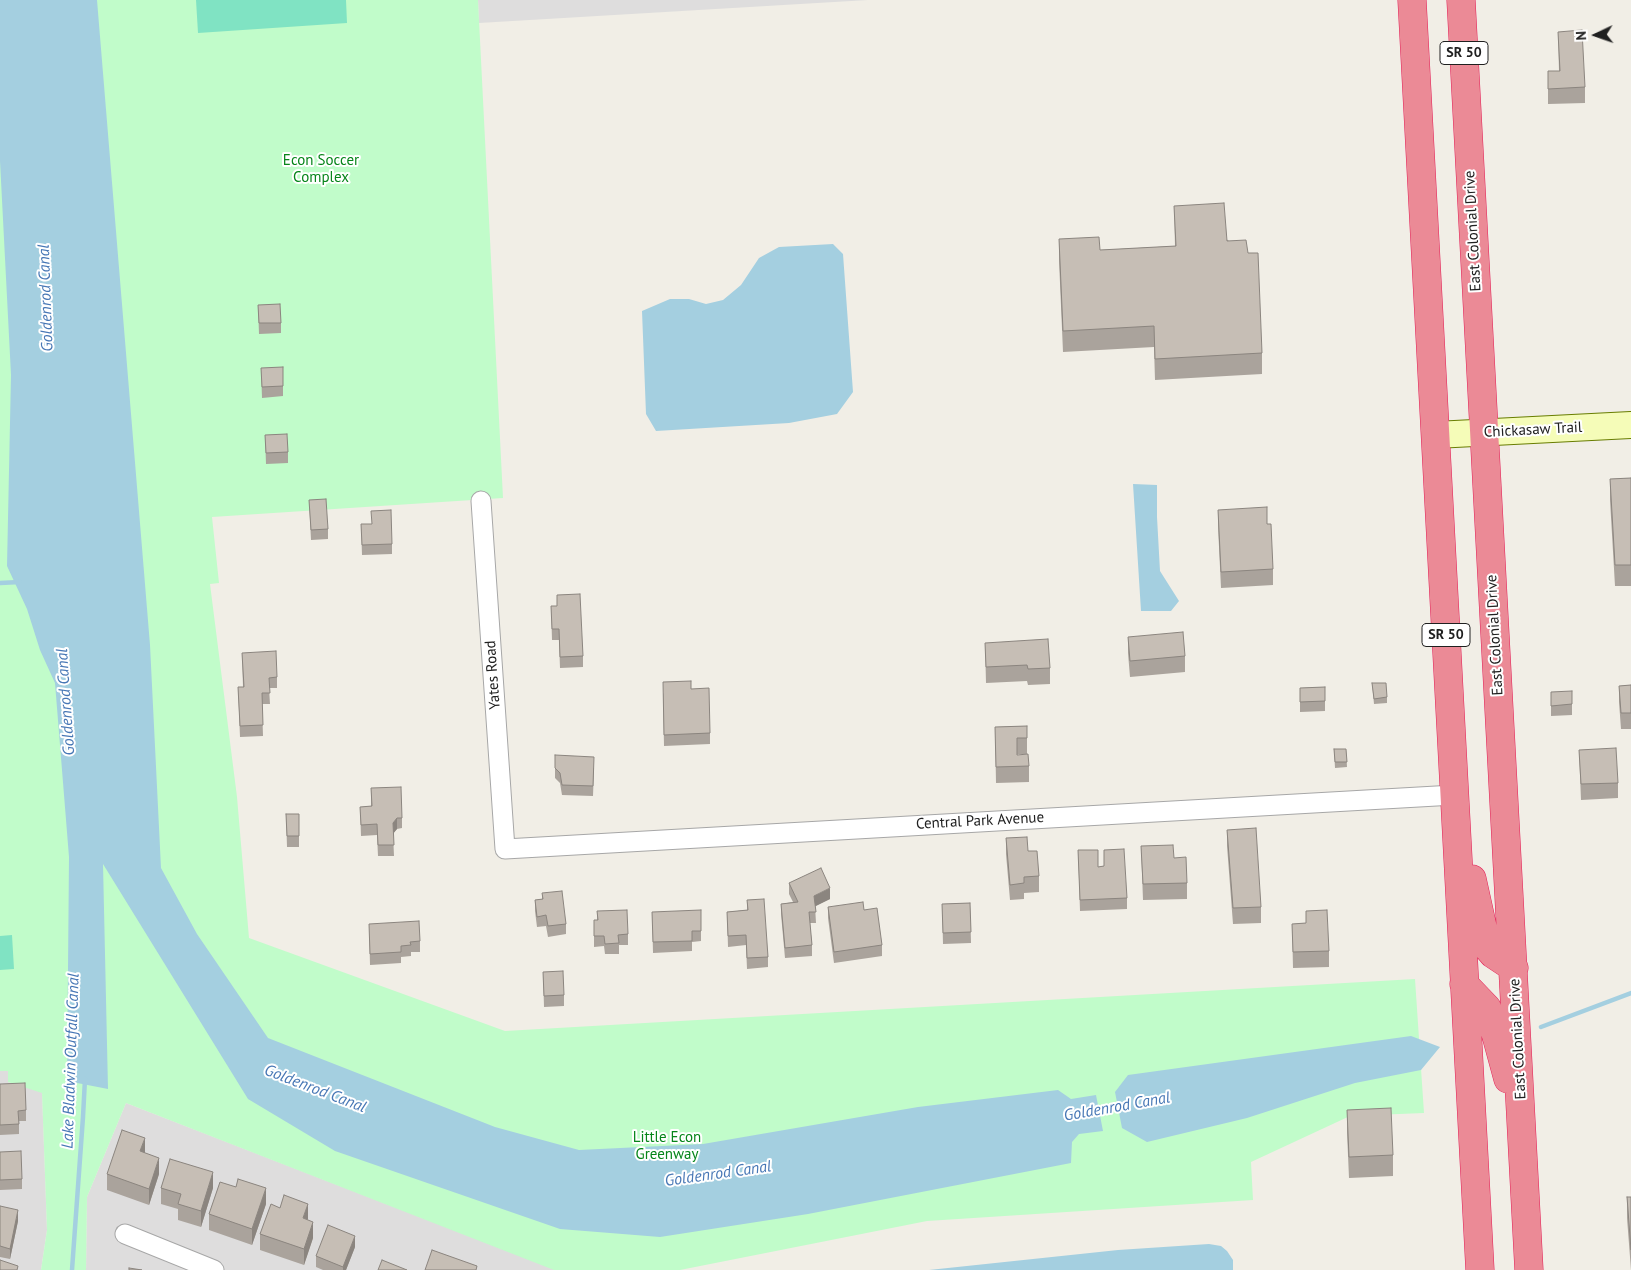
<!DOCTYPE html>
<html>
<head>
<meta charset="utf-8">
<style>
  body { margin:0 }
  #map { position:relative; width:1631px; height:1270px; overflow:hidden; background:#f1eee6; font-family:"PT Sans",sans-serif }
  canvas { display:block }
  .north { position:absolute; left:1571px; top:10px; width:50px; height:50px; -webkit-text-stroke:4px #fff; paint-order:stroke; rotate:267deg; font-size:14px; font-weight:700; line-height:20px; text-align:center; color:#202020 }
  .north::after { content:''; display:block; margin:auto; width:18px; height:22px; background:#202020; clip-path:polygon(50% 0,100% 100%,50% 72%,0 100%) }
</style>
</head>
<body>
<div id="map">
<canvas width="1631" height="1270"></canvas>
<div class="north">N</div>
</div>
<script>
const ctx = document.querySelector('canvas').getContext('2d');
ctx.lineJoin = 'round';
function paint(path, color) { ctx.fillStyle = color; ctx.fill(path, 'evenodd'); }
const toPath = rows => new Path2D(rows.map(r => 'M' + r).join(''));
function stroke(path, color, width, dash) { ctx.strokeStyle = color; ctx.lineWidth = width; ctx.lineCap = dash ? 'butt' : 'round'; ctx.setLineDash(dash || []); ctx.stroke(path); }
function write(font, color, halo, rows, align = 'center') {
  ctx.font = font + ' "PT Sans",sans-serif'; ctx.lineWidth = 4; ctx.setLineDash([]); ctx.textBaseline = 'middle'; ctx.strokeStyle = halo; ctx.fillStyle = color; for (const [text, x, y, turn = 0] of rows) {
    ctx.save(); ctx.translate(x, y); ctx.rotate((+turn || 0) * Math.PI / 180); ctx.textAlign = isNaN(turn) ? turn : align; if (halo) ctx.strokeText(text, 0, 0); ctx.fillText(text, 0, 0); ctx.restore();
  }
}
const residential = toPath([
  [478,0,868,0,479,23],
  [0,1071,8,1071,8,1082,42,1092,47,1230,41,1270,0,1270],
  [126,1103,554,1269,554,1270,86,1270,87,1197]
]);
const park = toPath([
  [0,0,478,0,503,498,212,517,219,583,210,584,237,797,249,938,505,1031,1415,979,1424,1113,1350,1116,1251,1162,1253,1200,927,1221,680,1270,554,1270,126,1103,87,1197,86,1270,41,1270,47,1230,42,1093,8,1082,8,1071,0,1071]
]);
const pitch = toPath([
  [196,0,346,0,347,23,198,33],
  [12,935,14,969,0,970,0,936]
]);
const water = toPath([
  [0,0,97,0,150,645,161,868,197,934,268,1038,495,1127,579,1150,703,1144,918,1107,1058,1090,1071,1099,1096,1095,1103,1131,1079,1134,1072,1142,1071,1163,808,1214,660,1237,560,1229,335,1151,248,1099,103,864,108,1089,67,1081,69,857,55,683,40,650,27,609,7,566,11,375,0,161],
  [833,244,843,254,853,392,837,414,789,423,656,431,646,414,642,311,670,299,689,299,706,304,723,300,741,285,759,258,779,247],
  [1133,484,1157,485,1157,517,1160,571,1179,601,1171,611,1141,611],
  [1411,1036,1440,1047,1421,1070,1355,1083,1247,1118,1147,1142,1122,1128,1115,1092,1128,1075],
  [1209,1244,1221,1246,1227,1251,1233,1260,1233,1270,929,1270,1118,1250]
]);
const stream = toPath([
  [0,583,20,582],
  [1541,1027,1631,993],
  [1093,1111,1122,1106],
  [72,1270,83,1117,85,1079]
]);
const street = toPath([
  [481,501,505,849,1454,795],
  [125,1234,214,1270]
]);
const secondary = toPath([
  [1435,435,1631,425]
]);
const highway = toPath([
  [1412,0,1480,1270],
  [1461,0,1529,1270],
  [1472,879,1487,947,1493,954,1514,968],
  [1464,984,1487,1008,1496,1035,1508,1079]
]);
const wall = toPath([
  [1558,32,1585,87,1585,103,1548,104,1548,71,1559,71],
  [1174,206,1248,253,1262,353,1262,374,1155,380,1154,347,1063,352,1059,260,1059,239,1100,250,1175,246],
  [258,305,281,323,281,333,259,334],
  [261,368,283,386,283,396,262,398],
  [265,435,288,452,288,463,266,464],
  [1631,478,1631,586,1615,586,1610,500,1610,479],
  [309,500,328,529,328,539,311,540],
  [1218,510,1273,569,1273,585,1221,588,1218,526],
  [361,524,392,544,392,554,362,555],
  [551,606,557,606,583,656,583,667,560,668,559,640,552,640],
  [1128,637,1185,656,1185,672,1130,677,1128,653],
  [985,643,1050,668,1050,684,1028,685,1027,681,986,683],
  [242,653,277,677,277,688,269,688,270,704,262,704,263,736,240,737,238,687,243,687],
  [1372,683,1387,697,1387,703,1374,704],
  [1631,685,1631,729,1621,729,1619,702,1619,686],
  [1325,687,1325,711,1300,712,1300,688],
  [1551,692,1572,704,1572,715,1551,716],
  [663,693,710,733,710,744,664,746],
  [1027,726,1027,754,1017,754,1029,766,1029,782,996,783,995,727],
  [1334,749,1346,749,1347,767,1335,768],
  [1579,750,1618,783,1618,798,1581,800],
  [555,768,594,768,593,796,562,795,560,783,555,778],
  [371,788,402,818,402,828,397,829,393,833,394,856,378,856,377,835,361,836,360,807,371,806],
  [286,814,299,814,299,847,287,847],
  [1227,830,1261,907,1261,923,1233,924,1227,846],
  [1006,838,1028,851,1039,876,1039,892,1024,893,1024,899,1010,900,1006,854],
  [1141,846,1174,858,1187,883,1187,899,1143,900],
  [1078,850,1098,867,1104,866,1104,850,1127,898,1127,909,1080,911],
  [789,883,830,899,815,906,816,923,810,923,812,945,812,956,785,958,781,914,781,904,793,902,789,894],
  [542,893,566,924,566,934,548,937,546,926,537,927,535,911,535,900,542,899],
  [747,900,768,957,768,967,747,969,746,945,728,947,727,912,747,910],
  [970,903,971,943,943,944,942,904],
  [828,907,864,910,882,945,882,956,834,963,828,918],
  [597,911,628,934,628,945,619,945,619,954,605,954,604,946,594,947,594,920,597,920],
  [652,912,701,931,701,941,692,942,692,951,653,953],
  [1306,923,1329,951,1329,967,1293,968,1292,924],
  [369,924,420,941,420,952,411,952,411,956,401,957,401,963,370,965],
  [543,972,564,995,564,1006,544,1007],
  [0,1084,26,1110,26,1121,19,1121,19,1134,0,1135],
  [1347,1110,1393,1155,1393,1176,1349,1178,1347,1132],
  [0,1152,22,1179,22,1189,0,1190],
  [145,1153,159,1174,149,1205,107,1190,107,1174],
  [161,1188,213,1188,201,1227,178,1220,178,1209,161,1204],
  [1627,1197,1631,1197,1631,1270,1627,1218],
  [266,1204,252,1245,209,1230,209,1214],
  [0,1206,18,1221,10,1259,0,1257],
  [308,1220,313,1238,304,1265,260,1250,260,1234],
  [355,1247,346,1270,323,1270,316,1267,316,1256]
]);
const shadedWall = toPath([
  [397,818,397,829,393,834,393,823],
  [830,888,830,899,814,907,814,896],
  [145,1138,145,1154,140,1151],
  [159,1158,159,1174,149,1205,149,1189],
  [213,1172,213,1188,201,1227,201,1211],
  [266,1188,266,1204,252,1245,252,1229],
  [308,1204,308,1220,303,1218],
  [18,1210,18,1221,10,1259,10,1249],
  [313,1222,313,1238,304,1265,304,1249],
  [355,1236,355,1247,346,1270,343,1270,343,1267]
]);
const building = toPath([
  [1582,30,1585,87,1548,89,1548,71,1560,71,1558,32,1582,30],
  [1224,203,1227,241,1246,240,1248,253,1258,253,1262,353,1155,359,1154,326,1063,331,1059,239,1099,237,1100,250,1176,246,1174,206,1224,203],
  [280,304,281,323,259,323,258,305,280,304],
  [283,367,283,386,262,387,261,368,283,367],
  [287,434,288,452,266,453,265,435,287,434],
  [1631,478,1631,565,1615,565,1610,479,1631,478],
  [326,499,328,529,311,530,309,500,326,499],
  [1267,507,1267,524,1271,524,1273,569,1221,572,1218,510,1267,507],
  [391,510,392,544,362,545,361,524,372,524,371,511,391,510],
  [580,594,583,656,560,657,559,629,552,629,551,606,557,606,557,595,580,594],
  [1183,632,1185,656,1130,661,1128,637,1183,632],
  [1048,639,1050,668,1028,669,1027,665,986,667,985,643,1048,639],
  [276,651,277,677,269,678,270,693,262,693,263,725,240,726,238,687,244,687,242,653,276,651],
  [691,681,691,689,709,688,710,733,664,735,663,682,691,681],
  [1372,683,1386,683,1387,697,1374,699,1372,683],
  [1631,685,1631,713,1621,713,1619,686,1631,685],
  [1325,687,1325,701,1300,702,1300,688,1325,687],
  [1572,691,1572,704,1551,706,1551,692,1572,691],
  [1027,726,1027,738,1017,738,1017,755,1028,754,1029,766,996,767,995,727,1027,726],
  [1616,748,1618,783,1581,784,1579,750,1616,748],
  [1334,749,1346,749,1347,762,1335,762,1334,749],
  [555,755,594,757,593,786,562,785,560,773,555,768,555,755],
  [401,787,402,818,397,818,393,823,394,845,378,845,377,824,361,825,360,807,372,806,371,788,401,787],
  [286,814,299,814,299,836,287,836,286,814],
  [1256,828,1261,907,1233,908,1227,830,1256,828],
  [1027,837,1028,851,1037,851,1039,876,1024,877,1024,883,1010,885,1006,838,1027,837],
  [1173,845,1174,858,1186,857,1187,883,1143,884,1141,846,1173,845],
  [1124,849,1127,898,1080,900,1078,850,1098,850,1098,867,1104,866,1104,850,1124,849],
  [821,868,830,888,814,896,816,912,809,912,812,945,785,948,781,904,798,902,789,883,821,868],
  [562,891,566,924,548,926,546,915,537,917,535,900,543,899,542,893,562,891],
  [764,899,768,957,747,958,746,935,728,936,727,912,748,910,747,900,764,899],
  [863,902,864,910,877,908,882,945,834,952,828,907,863,902],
  [970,903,971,932,943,933,942,904,970,903],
  [627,910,628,934,618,935,619,943,605,944,604,936,594,936,594,920,598,920,597,911,627,910],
  [701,910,701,931,692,931,692,941,653,942,652,912,701,910],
  [1327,910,1329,951,1293,952,1292,924,1306,923,1306,911,1327,910],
  [419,921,420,941,410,942,411,945,401,946,401,952,370,954,369,924,419,921],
  [563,971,564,995,544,996,543,972,563,971],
  [25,1083,26,1110,18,1111,19,1124,0,1125,0,1084,25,1083],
  [1391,1108,1393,1155,1349,1157,1347,1110,1391,1108],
  [122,1130,145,1138,140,1151,159,1158,149,1189,107,1174,122,1130],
  [21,1151,22,1179,0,1180,0,1152,21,1151],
  [170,1159,213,1172,201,1211,178,1204,181,1194,161,1188,170,1159],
  [238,1179,266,1188,252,1229,209,1214,220,1182,236,1187,238,1179],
  [284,1195,308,1204,303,1218,313,1222,304,1249,260,1234,271,1204,280,1208,284,1195],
  [1627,1197,1631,1197,1631,1250,1627,1197],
  [0,1206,18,1210,10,1249,0,1246,0,1206],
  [328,1225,355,1236,343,1267,316,1256,328,1225],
  [432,1250,477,1266,476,1270,425,1270,432,1250],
  [0,1260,18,1266,17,1270,0,1270,0,1260],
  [382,1260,407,1270,378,1270,382,1260],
  [129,1268,142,1270,129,1270,129,1268]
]);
const shields = [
  [1464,53,48],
  [1446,635,48]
];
const shieldNames = [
  ["SR 50",1464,53],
  ["SR 50",1446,635]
];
const parkNames = [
  ["Econ Soccer",321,161],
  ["Complex",321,178],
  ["Little Econ",667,1138],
  ["Greenway",667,1155]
];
const streetNames = [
  ["East Colonial Drive",1473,231,-93],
  ["Chickasaw Trail",1533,430,-3],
  ["East Colonial Drive",1495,635,-93],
  ["Yates Road",493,675,-94],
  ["Central Park Avenue",980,821,-3],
  ["East Colonial Drive",1518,1039,-93]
];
const waterNames = [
  ["Goldenrod Canal",46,298,-92],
  ["Goldenrod Canal",66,702,-94],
  ["Lake Bladwin Outfall Canal",71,1061,-88],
  ["Goldenrod Canal",315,1089,21],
  ["Goldenrod Canal",1117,1107,-10],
  ["Goldenrod Canal",718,1174,-8]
];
paint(residential, '#dedddd');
paint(park, '#c1fcca');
paint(pitch, '#80e3c3');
paint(water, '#a4cfe0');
stroke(stream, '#a4cfe0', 4.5);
stroke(street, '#a7a7a7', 21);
stroke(secondary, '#687d00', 28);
stroke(highway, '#e31e56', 29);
stroke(street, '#fff', 19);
stroke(secondary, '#f5fcb8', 26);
stroke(highway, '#eb8a96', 28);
paint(wall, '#aaa39c');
paint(shadedWall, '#8b857f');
paint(building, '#c6beb5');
stroke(building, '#8b857f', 1);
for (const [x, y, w] of shields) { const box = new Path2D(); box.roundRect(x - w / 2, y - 11.5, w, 23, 4); ctx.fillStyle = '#fff'; ctx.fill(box); stroke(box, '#202020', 1); }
write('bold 14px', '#202020', null, shieldNames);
write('15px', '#068519', '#fff', parkNames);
write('15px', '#202020', '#fff', streetNames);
write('italic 16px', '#4777b5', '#fff', waterNames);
</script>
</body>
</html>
